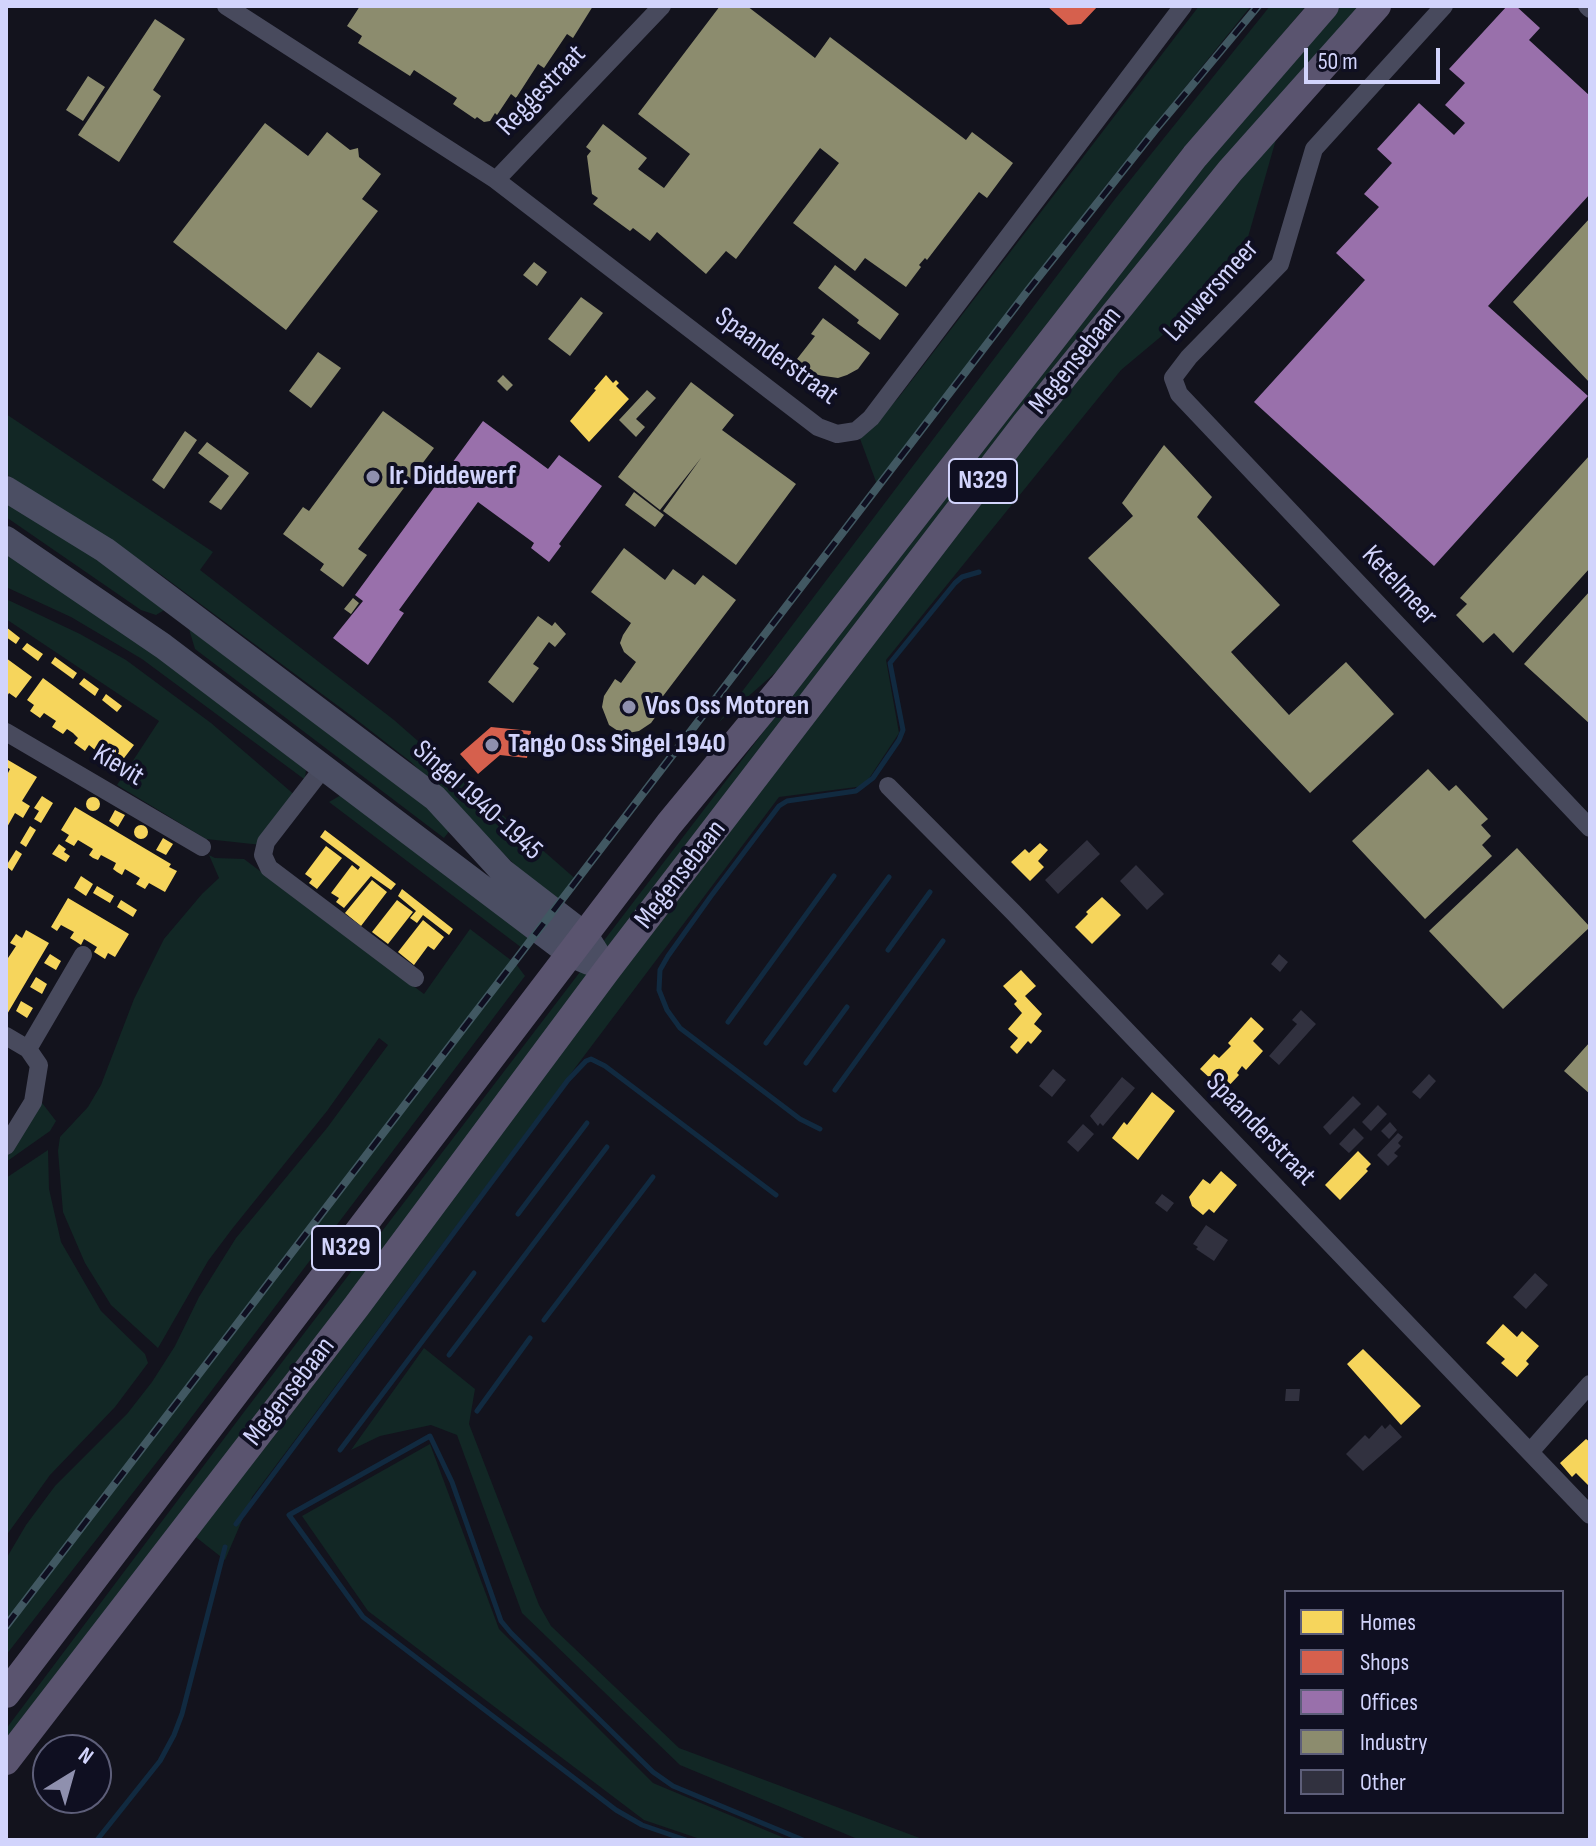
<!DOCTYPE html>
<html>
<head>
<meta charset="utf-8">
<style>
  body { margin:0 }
  #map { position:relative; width:1596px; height:1846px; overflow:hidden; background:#13131d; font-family:"Sofia Sans Condensed",sans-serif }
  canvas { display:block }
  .frame { position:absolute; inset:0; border:8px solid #d2d4fc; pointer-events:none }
  .legend { position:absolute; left:1284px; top:1590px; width:280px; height:224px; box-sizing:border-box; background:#0f0f21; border:2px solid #5d5e79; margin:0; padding:10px 14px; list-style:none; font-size:24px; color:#d2d4fc }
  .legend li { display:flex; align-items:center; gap:16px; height:40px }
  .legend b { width:40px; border:2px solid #5d5e79 }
  .north { position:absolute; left:32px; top:1734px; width:80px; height:80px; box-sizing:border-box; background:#0f0f21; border:2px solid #5d5e79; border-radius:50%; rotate:37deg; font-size:22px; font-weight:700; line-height:32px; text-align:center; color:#d2d4fc }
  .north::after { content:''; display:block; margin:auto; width:28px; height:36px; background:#8f90ae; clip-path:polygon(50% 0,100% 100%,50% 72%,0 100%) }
  .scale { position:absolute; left:1304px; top:48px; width:136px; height:36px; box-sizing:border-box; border:4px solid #d2d4fc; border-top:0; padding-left:10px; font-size:24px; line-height:28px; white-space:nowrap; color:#d2d4fc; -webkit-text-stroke:6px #0f0f21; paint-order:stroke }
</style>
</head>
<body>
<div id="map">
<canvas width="1596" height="1846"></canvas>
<div class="frame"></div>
<ul class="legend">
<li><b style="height:22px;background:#f6d55c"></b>Homes</li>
<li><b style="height:22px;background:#d6604d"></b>Shops</li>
<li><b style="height:22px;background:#9970ab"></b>Offices</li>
<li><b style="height:22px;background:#8c8c6e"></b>Industry</li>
<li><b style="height:22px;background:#31313f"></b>Other</li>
</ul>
<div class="north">N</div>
<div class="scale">50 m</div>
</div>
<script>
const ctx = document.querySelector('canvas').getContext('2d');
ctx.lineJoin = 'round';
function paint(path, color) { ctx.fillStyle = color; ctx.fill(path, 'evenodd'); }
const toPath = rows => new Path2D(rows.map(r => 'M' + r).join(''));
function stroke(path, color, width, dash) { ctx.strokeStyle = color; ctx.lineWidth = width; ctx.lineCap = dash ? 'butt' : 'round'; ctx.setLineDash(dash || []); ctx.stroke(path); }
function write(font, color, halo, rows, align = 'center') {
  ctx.font = font + ' "Sofia Sans Condensed",sans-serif'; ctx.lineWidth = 8; ctx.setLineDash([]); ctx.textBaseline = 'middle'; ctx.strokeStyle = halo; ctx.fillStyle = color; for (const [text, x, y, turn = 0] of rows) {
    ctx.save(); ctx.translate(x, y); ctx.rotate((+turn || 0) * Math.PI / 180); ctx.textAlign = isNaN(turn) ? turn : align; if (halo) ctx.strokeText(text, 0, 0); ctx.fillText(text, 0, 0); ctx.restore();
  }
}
const green = toPath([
  [1199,6,1251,6,1102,190,878,487,859,436,873,426,899,397],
  [1270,6,1306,6,1236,90,792,658,719,722,1115,199],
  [1334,6,1370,6,1287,101,1238,272,1121,370,886,660,899,733,864,786,779,797,252,1497,225,1560,183,1527,6,1758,6,1729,244,1412,1132,249],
  [6,414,213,552,200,570,394,720,579,882,562,904,519,869,411,762,353,717,156,571,6,474],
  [6,497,41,518,166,609,156,615,141,610,6,517],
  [6,551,161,657,306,770,305,778,304,779,142,659,71,617,6,587],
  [6,599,80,634,126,660,211,723,304,803,271,846,206,839,117,785,159,721,6,619],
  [189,629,392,767,450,830,444,838,195,649],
  [348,791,537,936,526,951,329,802],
  [209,855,215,858,244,859,424,994,470,929,516,964,525,976,178,1435,6,1655,6,1559,26,1525,55,1486,127,1414,152,1382,175,1346,199,1297,236,1238,327,1128,388,1045,379,1038,327,1111,232,1229,208,1261,158,1348,111,1305,85,1263,63,1212,58,1151,60,1137,88,1107,101,1085,134,999,164,939,202,894,219,878],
  [39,1099,56,1121,50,1131,6,1162,6,1156],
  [48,1150,49,1189,61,1242,101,1311,145,1354,148,1363,115,1407,50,1475,6,1536,6,1178],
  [424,1348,475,1389,469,1424,539,1605,551,1626,679,1748,925,1840,860,1840,680,1765,522,1613,457,1435,431,1425,380,1436,351,1450],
  [430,1444,499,1629,653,1783,789,1840,703,1840,644,1820,368,1611,302,1516]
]);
const homes = toPath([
  [606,375,613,383,616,380,619,383,616,386,629,399,589,442,570,421,596,390,594,389],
  [6,627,20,638,16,644,6,637],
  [27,643,43,654,38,661,22,649],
  [55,657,77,673,73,679,51,663],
  [6,658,32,677,16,698,9,693,6,698],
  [43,678,134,745,118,766,111,762,107,767,97,759,101,754,95,750,89,745,85,751,74,743,78,738,73,733,67,729,63,734,52,727,56,721,44,713,40,718,30,711,34,705,27,700],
  [84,678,99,689,95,696,79,684],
  [106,694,122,706,117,712,102,700],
  [8,760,37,777,22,801,30,806,23,818,15,813,6,829,6,777,10,769,6,767],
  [42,796,53,803,41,823,34,819,39,811,34,808],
  '86 804a7 7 0 1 1 14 0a7 7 0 1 1-14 0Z',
  [75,807,171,864,169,867,177,871,165,892,149,883,145,889,136,884,140,878,125,869,122,875,117,872,113,869,116,863,101,855,98,860,93,858,89,855,93,849,78,840,74,846,65,841,69,835,61,830],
  [115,810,125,815,118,827,109,821],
  '134 832a7 7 0 1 1 14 0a7 7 0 1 1-14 0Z',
  [30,826,36,830,26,847,20,843],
  [325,830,396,884,391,890,371,876,344,908,336,902,339,898,331,893,352,865,358,870,360,867,320,837],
  [163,838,173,844,166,855,156,850],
  [1040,843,1048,850,1038,861,1044,867,1030,881,1011,862,1025,849,1029,853],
  [59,844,66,849,64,852,70,856,66,862,52,854],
  [326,846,342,858,317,889,309,883,312,879,305,874],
  [16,850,22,854,12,871,6,866],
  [81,876,93,884,86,896,74,888],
  [372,880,387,892,361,926,345,913],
  [97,886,114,896,110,903,93,893],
  [402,889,453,929,449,935,423,915,417,923,410,918,416,911,398,896],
  [1102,897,1121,915,1092,944,1075,927,1088,914,1086,912],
  [68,898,129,934,115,957,108,953,105,959,94,952,97,947,84,939,81,945,75,941,70,938,74,932,61,925,57,931,51,927],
  [121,900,137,910,133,917,117,907],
  [397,900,413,912,388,944,372,932],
  [423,920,444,937,434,950,428,946,414,965,398,952],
  [26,930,49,943,6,1016,6,961,16,946,10,943,16,934,22,938],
  [50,954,61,961,56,970,44,963],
  [1021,970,1036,986,1025,996,1042,1014,1034,1024,1042,1031,1031,1044,1028,1041,1017,1054,1010,1047,1018,1038,1008,1029,1022,1013,1014,1004,1017,1001,1003,986],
  [36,977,47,984,42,994,30,987],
  [21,1001,33,1008,27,1018,16,1011],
  [1251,1017,1264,1029,1253,1041,1263,1051,1246,1070,1242,1066,1237,1073,1239,1075,1224,1091,1200,1069,1214,1054,1219,1058,1231,1046,1228,1043],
  [1152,1092,1175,1111,1138,1160,1112,1138,1124,1122,1127,1125],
  [1358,1151,1371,1164,1366,1169,1368,1171,1340,1200,1325,1185],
  [1221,1171,1237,1185,1214,1213,1209,1209,1203,1215,1192,1206,1189,1197,1203,1179,1210,1184],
  [1503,1324,1517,1337,1522,1331,1539,1346,1526,1361,1529,1364,1517,1377,1501,1363,1505,1359,1486,1343],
  [1363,1349,1421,1406,1401,1425,1347,1364],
  [1586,1439,1590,1442,1590,1487,1576,1473,1572,1477,1560,1463]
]);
const shops = toPath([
  [1047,6,1098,6,1081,24,1068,25],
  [491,727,531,731,527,758,500,755,478,774,460,754]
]);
const offices = toPath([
  [1507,6,1516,6,1540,28,1529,40,1590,96,1590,194,1488,306,1588,396,1434,566,1254,402,1365,280,1336,253,1379,207,1364,194,1392,163,1377,149,1419,103,1454,135,1465,123,1445,105,1465,83,1449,69],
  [483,421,548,469,559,455,602,486,559,544,561,546,549,562,531,548,534,543,478,502,399,610,404,613,368,665,333,638,363,601,355,595]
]);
const industry = toPath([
  [360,6,593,6,573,38,567,34,544,68,538,64,516,98,511,94,497,115,495,113,490,121,484,122,477,117,475,119,453,104,457,98,414,70,410,76,358,43,362,36,347,26],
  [720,6,747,6,815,58,830,37,966,140,972,132,1013,163,987,198,979,192,927,260,925,258,919,265,921,267,906,287,865,258,855,271,793,223,839,163,820,148,736,259,726,251,706,274,657,232,650,241,633,228,630,231,593,204,598,198,592,194,587,156,591,151,586,147,603,124,647,158,638,169,664,188,690,154,638,114],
  [155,19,185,39,153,90,161,96,119,162,78,135],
  [88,76,105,87,83,121,66,110],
  [265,123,308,156,327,132,350,150,358,148,359,157,381,174,362,199,378,211,286,330,173,242],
  [1590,218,1590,383,1513,302],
  [534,262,547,272,537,286,523,275],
  [835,265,899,314,880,340,857,323,859,320,818,288],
  [581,297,603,313,570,356,548,339],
  [823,318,870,353,858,369,847,375,838,378,817,375,797,359,815,336,811,334],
  [318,352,341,368,311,408,289,391],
  [503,375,513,385,507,391,497,381],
  [691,382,734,415,722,430,796,484,736,565,663,511,701,458,660,510,618,477],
  [647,390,656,398,636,419,645,427,636,437,619,420],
  [383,411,434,448,358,549,367,555,343,587,320,570,324,564,283,534,303,507,309,511],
  [185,431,197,440,164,489,152,480],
  [207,442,249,473,221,510,209,502,229,476,198,453],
  [1164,445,1212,497,1197,517,1280,605,1231,652,1289,715,1346,662,1394,714,1310,793,1088,558,1133,516,1122,503],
  [1590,455,1590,568,1513,653,1494,633,1483,643,1456,615,1467,604,1460,598],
  [634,492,664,515,655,527,625,505],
  [624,548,665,580,673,569,695,585,703,575,736,600,654,708,659,712,651,723,639,731,628,733,618,731,609,725,602,707,604,696,615,679,621,683,636,662,624,652,620,643,623,635,631,623,591,592],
  [1590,591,1590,724,1524,664],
  [353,598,359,603,351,614,344,609],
  [538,616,552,626,555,622,566,634,555,647,549,642,533,664,539,668,513,703,488,682],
  [1428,769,1449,791,1456,785,1488,819,1481,825,1491,836,1482,845,1492,856,1425,919,1352,841],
  [1517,848,1590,927,1503,1009,1429,931],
  [1590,1042,1590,1094,1564,1071]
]);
const stream = toPath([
  [888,950,930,892],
  [728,1022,834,876],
  [766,1043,889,877],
  [806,1063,847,1007],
  [835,1090,943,941],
  [820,1129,800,1119,680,1028,667,1010,659,990,660,970,668,956,711,896,779,806,787,801,856,791,873,778,899,740,903,730,890,663,955,583,962,577,979,572],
  [518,1214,587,1123],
  [544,1320,653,1177],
  [449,1355,607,1147],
  [477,1411,530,1338],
  [340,1450,474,1273],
  [236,1524,568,1080,586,1061,591,1059,605,1066,776,1195],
  [97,1840,160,1761,174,1735,182,1714,225,1547],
  [686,1840,642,1825,616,1810,363,1617,289,1515,430,1436,452,1482,501,1621,511,1633,653,1772,673,1786,803,1840]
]);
const building = toPath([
  [1087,840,1100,854,1058,894,1045,880],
  [1136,865,1164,894,1147,910,1120,881],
  [1279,954,1288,962,1280,972,1271,964],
  [1301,1010,1316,1024,1279,1065,1269,1056,1297,1024,1292,1020],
  [1053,1069,1066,1080,1052,1097,1039,1086],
  [1429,1074,1436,1081,1420,1099,1412,1092],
  [1122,1077,1135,1088,1103,1126,1100,1123,1098,1126,1090,1116],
  [1353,1096,1361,1104,1330,1135,1323,1127],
  [1378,1105,1387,1114,1371,1131,1362,1122],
  [1390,1122,1397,1130,1389,1139,1381,1131],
  [1083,1124,1094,1134,1078,1152,1067,1142],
  [1354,1128,1364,1138,1349,1153,1339,1144],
  [1398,1133,1403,1137,1398,1143,1401,1146,1394,1153,1398,1156,1388,1166,1377,1155],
  [1162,1194,1174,1203,1167,1212,1155,1203],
  [1206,1225,1228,1240,1214,1261,1196,1249,1198,1247,1193,1244],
  [1535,1273,1548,1285,1526,1309,1513,1297],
  [1286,1389,1300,1389,1299,1401,1285,1401],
  [1390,1424,1402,1437,1363,1471,1346,1454,1365,1435,1369,1439,1382,1425,1385,1429]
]);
const street = toPath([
  [226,6,496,180,818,427,837,434,856,431,871,418,1183,6],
  [1444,6,1314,149,1280,264,1189,357,1173,378,1179,394,1590,828],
  [1587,6,1590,9],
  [496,180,662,6],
  [6,732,202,847],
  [324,767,266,842,263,855,269,868,415,978],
  [888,786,1013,912,1590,1515],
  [6,1036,28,1049,39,1065,33,1102,6,1146],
  [28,1049,83,955],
  [1530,1452,1590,1384]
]);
const secondary = toPath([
  [6,489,105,550,435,798,502,871,585,935,607,970],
  [6,539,163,646,570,954,589,962]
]);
const primary = toPath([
  [6,1694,669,824,782,687,1195,156,1325,6],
  [6,1761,356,1307,607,970,1026,423,1230,171,1377,6]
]);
const rail = toPath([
  [6,1626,1026,293,1155,130,1258,6]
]);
const markers = [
  [373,477,8,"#8f90ae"],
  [629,707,8,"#8f90ae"],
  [492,745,8,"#8f90ae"]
];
const shields = [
  [983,481,68],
  [346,1248,68]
];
const shieldNames = [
  ["N329",983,481],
  ["N329",346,1248]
];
const streetNames = [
  ["Reggestraat",542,91,-46],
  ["Lauwersmeer",1212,291,-48],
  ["Spaanderstraat",776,357,36],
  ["Megensebaan",1076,361,-51],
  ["Ketelmeer",1399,586,47],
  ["Kievit",118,766,31],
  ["Singel 1940-1945",477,801,42],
  ["Megensebaan",681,875,-52],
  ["Spaanderstraat",1260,1130,46],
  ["Megensebaan",290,1392,-52]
];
const poiNames = [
  ["Ir. Diddewerf",389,477],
  ["Vos Oss Motoren",645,707],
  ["Tango Oss Singel 1940",508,745]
];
paint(green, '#122725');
paint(homes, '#f6d55c');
paint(shops, '#d6604d');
paint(offices, '#9970ab');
paint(industry, '#8c8c6e');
stroke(stream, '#112a40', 5);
paint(building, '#31313f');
stroke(street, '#484a5d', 18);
stroke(secondary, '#4b4e63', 26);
stroke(primary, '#5a546f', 28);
stroke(rail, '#415862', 8);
stroke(rail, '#0f0f21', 5, [15]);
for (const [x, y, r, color] of markers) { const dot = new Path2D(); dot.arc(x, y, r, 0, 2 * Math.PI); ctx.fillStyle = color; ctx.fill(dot); stroke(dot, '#0f0f21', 3); }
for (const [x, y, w] of shields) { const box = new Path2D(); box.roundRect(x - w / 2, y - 22, w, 44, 6); ctx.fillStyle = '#0f0f21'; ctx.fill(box); stroke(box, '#d2d4fc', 2); }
write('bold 26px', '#d2d4fc', null, shieldNames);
write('28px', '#d2d4fc', '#0f0f21', streetNames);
write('bold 28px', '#d2d4fc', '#0f0f21', poiNames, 'left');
</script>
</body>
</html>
